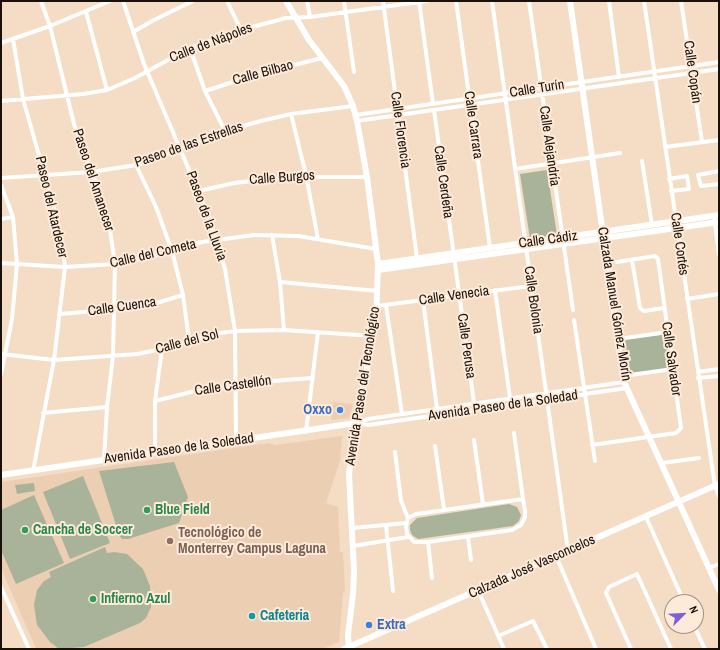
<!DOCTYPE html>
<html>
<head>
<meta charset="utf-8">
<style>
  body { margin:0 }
  #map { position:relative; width:720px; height:650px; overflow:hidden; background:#f4dcc5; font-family:"Archivo Narrow",sans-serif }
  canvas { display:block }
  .frame { position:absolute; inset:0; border:2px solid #191109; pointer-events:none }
  .north { position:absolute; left:664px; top:594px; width:40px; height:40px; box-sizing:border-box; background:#feead8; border:1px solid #a29385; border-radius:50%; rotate:66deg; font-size:11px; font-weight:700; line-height:16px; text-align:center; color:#191109 }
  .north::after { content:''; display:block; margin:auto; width:14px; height:18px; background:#7d5fda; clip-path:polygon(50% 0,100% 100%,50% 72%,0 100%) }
</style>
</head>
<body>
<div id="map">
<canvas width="720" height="650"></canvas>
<div class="frame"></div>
<div class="north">N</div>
</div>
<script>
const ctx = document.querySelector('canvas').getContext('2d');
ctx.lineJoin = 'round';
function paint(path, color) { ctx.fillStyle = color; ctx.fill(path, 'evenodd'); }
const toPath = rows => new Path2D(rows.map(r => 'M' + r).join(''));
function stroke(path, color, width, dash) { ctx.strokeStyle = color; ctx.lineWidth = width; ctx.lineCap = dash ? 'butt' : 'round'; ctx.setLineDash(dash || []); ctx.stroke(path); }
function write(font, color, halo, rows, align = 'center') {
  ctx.font = font + ' "Archivo Narrow",sans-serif'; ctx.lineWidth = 4; ctx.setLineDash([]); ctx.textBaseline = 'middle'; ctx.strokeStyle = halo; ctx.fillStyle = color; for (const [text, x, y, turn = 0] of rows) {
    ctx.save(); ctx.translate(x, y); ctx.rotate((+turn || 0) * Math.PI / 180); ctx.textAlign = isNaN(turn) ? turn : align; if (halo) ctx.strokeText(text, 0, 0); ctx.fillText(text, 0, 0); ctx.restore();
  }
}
const built = toPath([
  [333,402,353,404,349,418,331,420],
  [342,436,340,461,326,503,338,507,340,552,343,552,345,591,343,593,339,642,323,649,36,649,1,568,1,482,268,443,275,445]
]);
const green = toPath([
  [547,170,557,235,530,239,520,174],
  [667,334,671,368,624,375,619,340],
  [174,462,188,497,179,523,128,539,122,539,119,535,99,471],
  [83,476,110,543,70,559,43,492],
  [34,483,35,491,17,494,15,485],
  [34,495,64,563,16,584,1,550,1,510],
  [509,504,517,507,521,515,519,521,513,526,418,539,412,535,410,530,410,525,417,518],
  [105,547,107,553,114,552,127,554,143,569,150,586,151,607,146,618,140,623,84,647,59,649,50,642,37,625,34,605,37,590,44,581,51,577,49,572]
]);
const street = toPath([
  [41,1,50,26,74,124,103,202,110,230,115,264,113,356,107,407,104,460],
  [123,1,144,64,209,217,225,269,235,331,236,441],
  [227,1,241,30],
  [307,1,310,17],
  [344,1,354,72],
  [383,1,417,258],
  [419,1,433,104],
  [456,1,490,248],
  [492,1,568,551],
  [529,1,573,310],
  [609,1,619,77],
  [644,1,715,486,719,496],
  [681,1,702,142],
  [86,12,107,90],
  [133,32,154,20,193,1],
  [13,39,23,99,56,215,62,243,65,267,54,360,33,471],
  [1,43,50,26,110,1],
  [190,48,205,91,225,131],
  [205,91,258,74,322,58],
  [1,101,83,94,107,90,135,78,190,48,237,31,286,18,310,17,427,1],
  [434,110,475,410],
  [291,114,306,175,318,239],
  [356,115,719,62],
  [357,121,719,69],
  [665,147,719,140],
  [642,161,652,225],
  [136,165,156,207,172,251,183,295,189,340],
  [515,169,620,153],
  [719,171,698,175,701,186,719,184],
  [1,178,91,172,136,165,153,160,225,131,261,121,291,114,353,106],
  [669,179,687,176,689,189,671,191],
  [1,185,13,217,17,264,12,319,1,374],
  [199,191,234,183,289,177,367,177],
  [714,216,719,255],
  [1,219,13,217],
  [272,235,280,282,284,330],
  [632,260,640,308,644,311,664,308],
  [1,263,65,267,115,264,147,258,202,242,254,235,298,236,376,249],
  [280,282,378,291],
  [495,290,510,398],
  [687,299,719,294],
  [423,300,437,409],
  [386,305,402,414],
  [377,306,531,286],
  [60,314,131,308,150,305,183,295],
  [574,320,595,461],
  [618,339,668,332],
  [1,354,54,360,137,354,162,349,213,334,235,331,284,330,374,336],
  [698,372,719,369],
  [623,376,673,369],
  [698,378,719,376],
  [155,401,195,391,235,387,258,382,313,378],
  [43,413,107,407],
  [356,423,368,425,627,388],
  [357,423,368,419,624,382],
  [306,432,318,332],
  [514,433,523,499,525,511,525,517,521,525,512,530,428,542,414,542,407,534,406,527,408,518,416,514,523,499],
  [474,440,483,504],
  [592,445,676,433,681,428,658,259,655,256,617,262],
  [435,446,444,509],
  [395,452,401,501,408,518],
  [155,453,155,401,162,349],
  [662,463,699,458],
  [646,517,684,602],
  [386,525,393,591],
  [352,528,406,523],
  [468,537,471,560],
  [428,542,432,578],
  [353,546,408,537],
  [556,556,596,649],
  [709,568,719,564],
  [1,587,29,649],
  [478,590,504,649],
  [694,626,705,649],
  [498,636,533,621,547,649],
  [631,649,606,593,609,587,637,574,671,649]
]);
const secondary = toPath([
  [286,1,309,40,344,86,353,106,357,121,367,177,378,264,376,322,354,434,349,474,354,571,353,594,348,635,349,649],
  [570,1,624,382,719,590],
  [378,264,719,215],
  [378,270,719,222],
  [1,475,356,423],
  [344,649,719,484]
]);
const markers = [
  [340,410,4,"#3f7fe0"],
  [147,510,4,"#2e9e5b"],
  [25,530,4,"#2e9e5b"],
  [170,541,4,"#8d6e63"],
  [93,599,4,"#2e9e5b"],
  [252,616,4,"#0f9aa8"],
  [369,625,4,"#3f7fe0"]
];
const streetNames = [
  ["Calle de Nápoles",211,43,-21],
  ["Calle Copán",692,72,82],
  ["Calle Bilbao",263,73,-15],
  ["Calle Turín",537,89,-9],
  ["Calle Carrara",473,125,82],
  ["Calle Florencia",400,130,82],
  ["Paseo de las Estrellas",189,145,-19],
  ["Calle Alejandría",549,146,82],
  ["Calle Burgos",282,178,-4],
  ["Paseo del Amanecer",93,180,72],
  ["Calle Cerdeña",443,182,82],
  ["Paseo del Atardecer",51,207,77],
  ["Paseo de la Lluvia",206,216,70],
  ["Calle Cádiz",548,240,-8],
  ["Calle Cortés",679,244,82],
  ["Calle del Cometa",153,254,-13],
  ["Calle Venecia",454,296,-8],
  ["Calle Bolonia",533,300,82],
  ["Calzada Manuel Gómez Morín",614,304,81],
  ["Calle Cuenca",122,307,-8],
  ["Calle del Sol",187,342,-14],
  ["Calle Perusa",466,346,82],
  ["Calle Salvador",671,359,82],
  ["Calle Castellón",233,386,-8],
  ["Avenida Paseo del Tecnológico",363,386,-81],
  ["Avenida Paseo de la Soledad",503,406,-8],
  ["Avenida Paseo de la Soledad",179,449,-8],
  ["Calzada José Vasconcelos",532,567,-24]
];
const shopNames = [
  ["Oxxo",332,410],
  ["Extra",377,625,"left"]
];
const leisureNames = [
  ["Blue Field",155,510],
  ["Cancha de Soccer",33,530],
  ["Infierno Azul",101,599]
];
const educationNames = [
  ["Tecnológico de",178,533],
  ["Monterrey Campus Laguna",178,549]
];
const cultureNames = [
  ["Cafeteria",260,616]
];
paint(built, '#eccfb2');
paint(green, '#a9b39a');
stroke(street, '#fff', 4);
stroke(secondary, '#fff', 6);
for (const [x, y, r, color] of markers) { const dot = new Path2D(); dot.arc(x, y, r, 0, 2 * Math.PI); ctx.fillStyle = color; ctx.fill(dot); stroke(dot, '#feead8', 1.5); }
write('14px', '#191109', '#feead8', streetNames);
write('bold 14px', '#366cbe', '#feead8', shopNames, 'right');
write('bold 14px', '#27864d', '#feead8', leisureNames, 'left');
write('bold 14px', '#785e54', '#feead8', educationNames, 'left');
write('bold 14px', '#0d838f', '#feead8', cultureNames, 'left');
</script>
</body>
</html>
